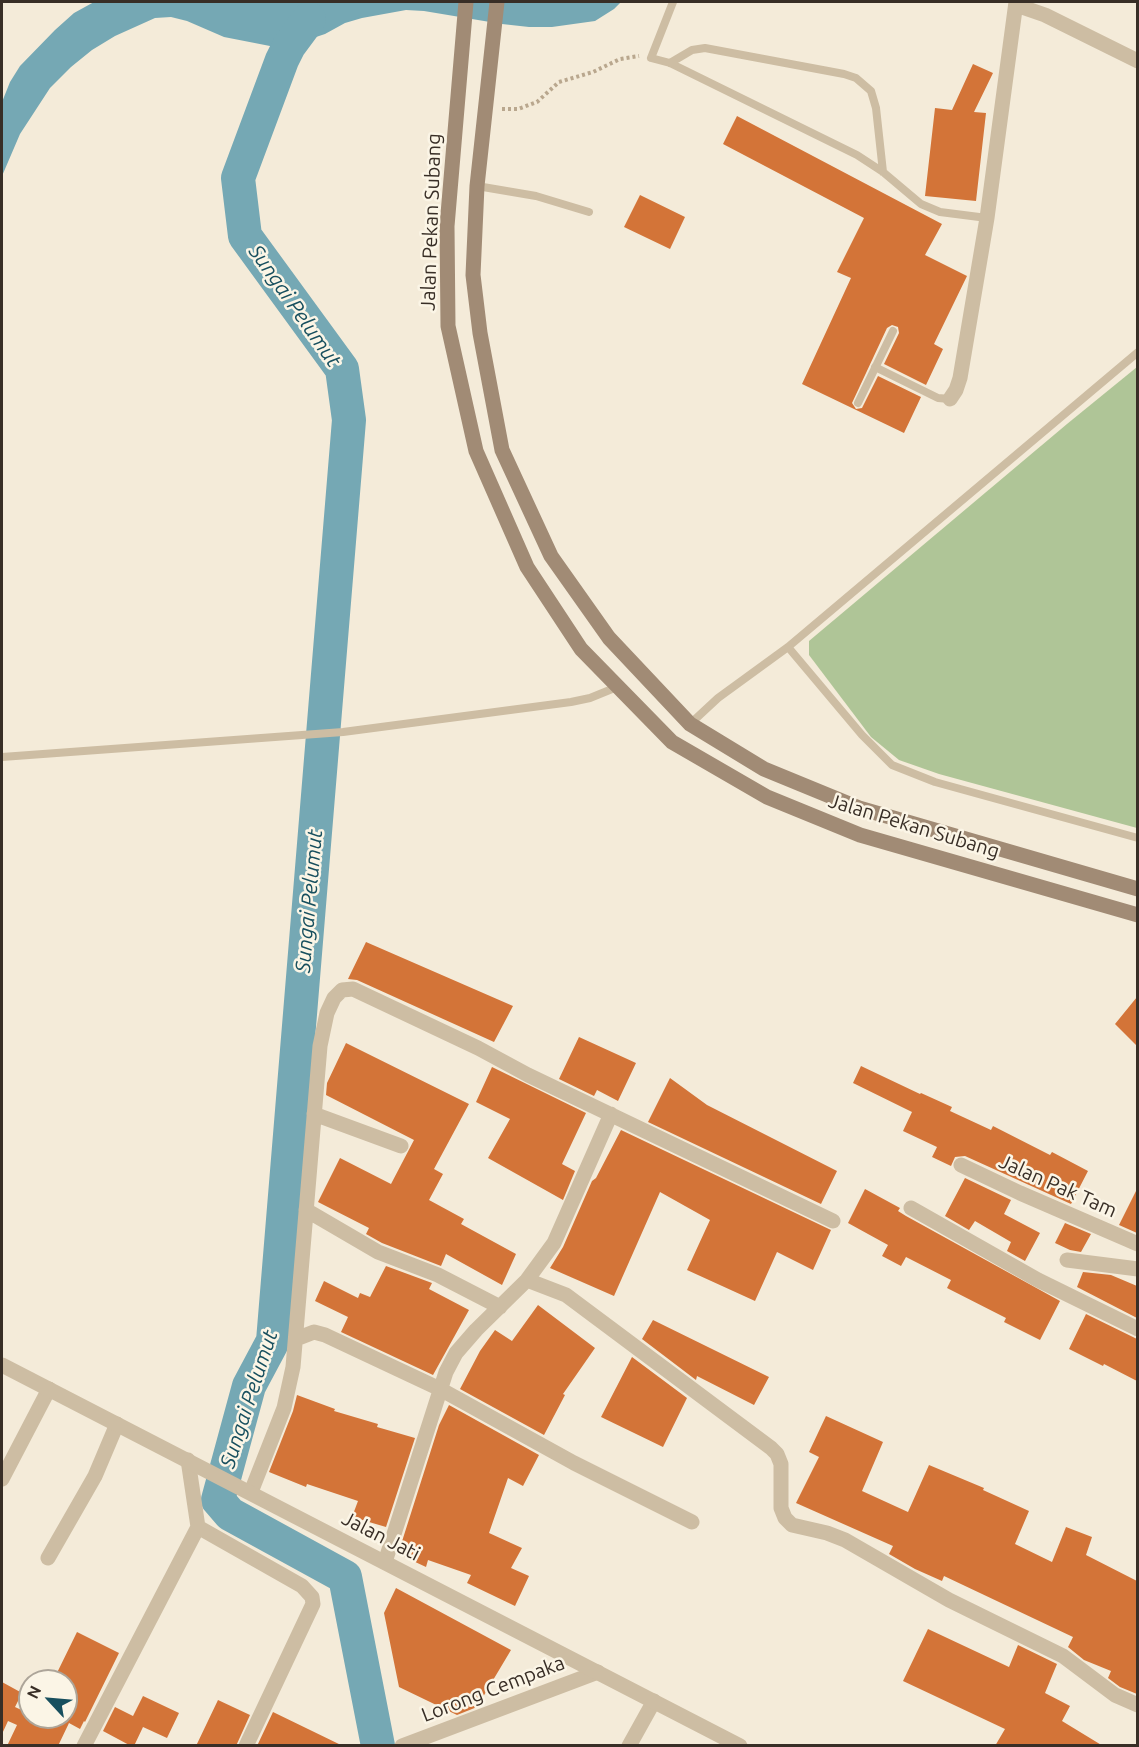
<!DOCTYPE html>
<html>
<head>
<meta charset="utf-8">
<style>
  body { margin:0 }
  #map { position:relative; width:1139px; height:1747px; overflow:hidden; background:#f4ebd9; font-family:Ubuntu,sans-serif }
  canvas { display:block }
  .frame { position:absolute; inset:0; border:3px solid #382e26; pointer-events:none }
  .north { position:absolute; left:18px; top:1669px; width:60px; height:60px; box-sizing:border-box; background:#fbf5e6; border:2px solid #ada599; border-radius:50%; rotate:296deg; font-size:16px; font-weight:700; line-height:24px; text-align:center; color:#382e26 }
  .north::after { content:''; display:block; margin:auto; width:21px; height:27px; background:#174f5e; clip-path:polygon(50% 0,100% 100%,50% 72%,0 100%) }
</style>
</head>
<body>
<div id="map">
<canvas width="1139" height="1747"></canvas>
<div class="frame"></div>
<div class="north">N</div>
</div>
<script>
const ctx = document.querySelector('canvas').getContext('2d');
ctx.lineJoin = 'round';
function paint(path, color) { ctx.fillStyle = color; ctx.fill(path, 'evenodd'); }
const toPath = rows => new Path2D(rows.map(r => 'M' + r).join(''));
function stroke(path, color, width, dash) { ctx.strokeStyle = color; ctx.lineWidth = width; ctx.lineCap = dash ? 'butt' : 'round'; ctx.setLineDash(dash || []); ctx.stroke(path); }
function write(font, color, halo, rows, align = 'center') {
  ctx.font = font + ' Ubuntu,sans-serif'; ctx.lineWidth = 5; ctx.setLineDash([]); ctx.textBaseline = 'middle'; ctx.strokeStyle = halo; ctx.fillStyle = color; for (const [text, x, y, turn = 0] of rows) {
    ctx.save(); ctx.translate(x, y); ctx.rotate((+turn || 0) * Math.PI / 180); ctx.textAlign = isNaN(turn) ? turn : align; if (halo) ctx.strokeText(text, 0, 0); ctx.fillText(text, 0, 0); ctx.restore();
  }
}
const green = toPath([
  [1137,367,1137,828,939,774,899,760,871,737,809,655,809,641,1067,424]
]);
const water = toPath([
  [94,2,621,2,614,9,595,21,552,27,529,27,502,24,424,11,406,10,362,18,345,23,325,34,289,46,270,46,224,37,187,21,171,17,155,18,115,36,92,50,71,67,50,88,20,134,2,176,2,102,10,82,20,66,55,30,74,13]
]);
const river = toPath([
  [309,19,289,46,282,60,238,178,245,236,342,369,349,420,273,1341,249,1386,218,1500,230,1514,345,1577,378,1746]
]);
const building = toPath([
  [973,64,993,73,974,112,986,113,976,201,925,196,935,108,952,110],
  [737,116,942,224,925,255,967,276,934,344,943,349,926,385,884,364,899,333,898,327,892,325,887,328,852,403,856,409,862,408,878,376,921,397,904,433,802,384,851,278,837,272,864,218,723,144],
  [640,195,685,217,670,249,624,227],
  [366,942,513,1006,494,1042,357,980,348,979],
  [1137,997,1137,1046,1115,1024],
  [579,1037,636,1063,618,1101,597,1090,594,1096,559,1079],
  [346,1043,469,1104,434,1169,443,1174,429,1200,464,1219,461,1224,516,1254,502,1285,446,1254,441,1266,382,1243,366,1234,369,1228,318,1202,340,1158,391,1184,414,1140,326,1095,327,1083],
  [861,1066,920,1094,921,1093,952,1107,950,1111,991,1130,993,1126,1050,1155,1052,1152,1088,1171,1071,1204,965,1156,955,1157,951,1166,932,1157,937,1147,903,1131,912,1112,853,1083],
  [492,1067,586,1113,562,1164,575,1171,563,1200,488,1158,510,1119,476,1102],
  [670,1078,707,1105,837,1171,821,1204,648,1122],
  [621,1130,831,1230,813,1270,777,1252,755,1301,687,1270,710,1220,660,1192,614,1296,550,1268,563,1247,592,1181,596,1178],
  [965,1178,1011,1200,1004,1214,1040,1233,1025,1261,1007,1251,1011,1242,975,1221,969,1230,945,1216],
  [865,1189,900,1208,898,1211,906,1216,1060,1301,1040,1340,1004,1322,1006,1318,947,1288,951,1280,906,1257,901,1266,882,1256,888,1245,848,1223],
  [1137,1189,1137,1233,1119,1225],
  [1065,1223,1091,1234,1081,1252,1070,1250,1055,1243],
  [386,1266,432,1283,429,1289,469,1310,433,1375,341,1332,348,1317,315,1301,324,1281,358,1298,360,1293,370,1297],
  [1083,1272,1111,1275,1137,1286,1137,1318,1077,1287],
  [538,1305,595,1348,563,1394,565,1395,544,1435,460,1389,480,1351,495,1330,512,1341],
  [1086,1314,1137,1339,1137,1381,1104,1364,1103,1366,1069,1349],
  [653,1320,769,1377,754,1405,697,1376,696,1380,642,1339],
  [632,1357,687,1398,663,1447,601,1417],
  [297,1395,335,1409,334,1411,378,1424,377,1427,415,1438,386,1527,352,1517,358,1501,307,1484,306,1487,269,1472,293,1411],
  [449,1405,539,1455,523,1486,508,1478,489,1533,522,1548,511,1568,529,1576,515,1606,467,1583,471,1575,428,1560,426,1567,398,1554,439,1425],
  [826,1416,883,1442,862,1491,908,1512,929,1465,984,1488,983,1490,1029,1511,1015,1544,1052,1562,1066,1527,1092,1537,1086,1555,1137,1581,1137,1694,1120,1687,1108,1678,1111,1671,1084,1660,1068,1647,1073,1637,944,1576,942,1581,915,1569,889,1554,893,1546,796,1503,819,1457,809,1452],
  [396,1588,511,1650,477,1707,457,1715,399,1687,384,1613],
  [928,1629,1009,1667,1018,1645,1057,1664,1045,1693,1070,1706,1062,1721,1103,1746,995,1746,1005,1729,903,1681],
  [77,1632,119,1653,85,1722,84,1721,80,1729,69,1723,58,1746,7,1746,17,1725,8,1721,2,1734,2,1682,22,1693,15,1707,30,1714,30,1717,66,1717,66,1681,53,1681],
  [143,1696,179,1713,167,1738,143,1727,134,1746,131,1746,103,1731,115,1707,133,1716],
  [218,1700,250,1715,236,1746,196,1746],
  [273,1712,343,1746,257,1746]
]);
const path = toPath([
  [502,109,518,109,537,102,559,82,593,72,620,59,639,56]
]);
const service = toPath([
  [673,2,651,58,670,63,857,155,883,172,921,204,940,212,987,218],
  [670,63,692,50,705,48,844,74,856,78,871,91,876,108,883,172],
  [477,186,536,196,589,212],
  [875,367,938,398,950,399],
  [858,403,893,331],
  [788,647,862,735,892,765,935,782,1138,838],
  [690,724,718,698,788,647,1138,352],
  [2,757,343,732,571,702,590,698,617,687]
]);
const minor = toPath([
  [1016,5,1045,15,1138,61],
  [950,399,956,390,960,378,987,218,1016,2],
  [314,1114,401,1146],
  [961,1165,1020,1193,1138,1244],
  [911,1208,1038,1280,1138,1329],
  [306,1210,378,1252,438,1275,500,1307],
  [1067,1260,1138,1269],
  [527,1280,566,1295,771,1448,777,1454,781,1464,781,1508,785,1518,792,1525,827,1533,845,1540,949,1600,1063,1656,1115,1695,1138,1705],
  [296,1339,314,1332,325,1335,440,1389,574,1463,692,1522],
  [2,1479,49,1389],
  [251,1492,284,1408,293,1367,320,1046,327,1013,334,998,342,990,353,989,478,1048,528,1075,833,1221],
  [198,1527,302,1586,312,1597,313,1604,246,1746],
  [48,1558,95,1476,117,1424],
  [385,1562,446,1372,456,1353,476,1330,527,1280,554,1243,611,1114],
  [84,1746,198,1527,188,1460],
  [402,1746,598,1672],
  [629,1746,654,1701]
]);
const tertiary = toPath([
  [2,1365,740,1746]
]);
const secondary = toPath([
  [466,2,447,226,448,326,476,451,527,567,581,649,672,742,767,797,860,835,1138,915],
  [497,2,477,186,473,275,480,333,502,450,551,556,609,638,690,724,764,769,859,808,1138,889]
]);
const streetNames = [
  ["Jalan Pekan Subang",431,222,-88],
  ["Jalan Pekan Subang",914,826,17],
  ["Jalan Pak Tam",1058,1186,24],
  ["Jalan Jati",381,1536,27],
  ["Lorong Cempaka",493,1689,-21]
];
const waterNames = [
  ["Sungai Pelumut",295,306,55],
  ["Sungai Pelumut",309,901,-85],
  ["Sungai Pelumut",249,1399,-72]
];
paint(green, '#afc597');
paint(water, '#75a8b4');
stroke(river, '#75a8b4', 34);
paint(building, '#d37438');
stroke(path, '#b9a78e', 4, [3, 3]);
stroke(service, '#cdbda3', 8);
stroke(minor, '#cdbda3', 15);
stroke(tertiary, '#cdbda3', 15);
stroke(secondary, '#a18b75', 15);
write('20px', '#382e26', '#fbf5e6', streetNames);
write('italic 21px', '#174f5e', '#fbf5e6', waterNames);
</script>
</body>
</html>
